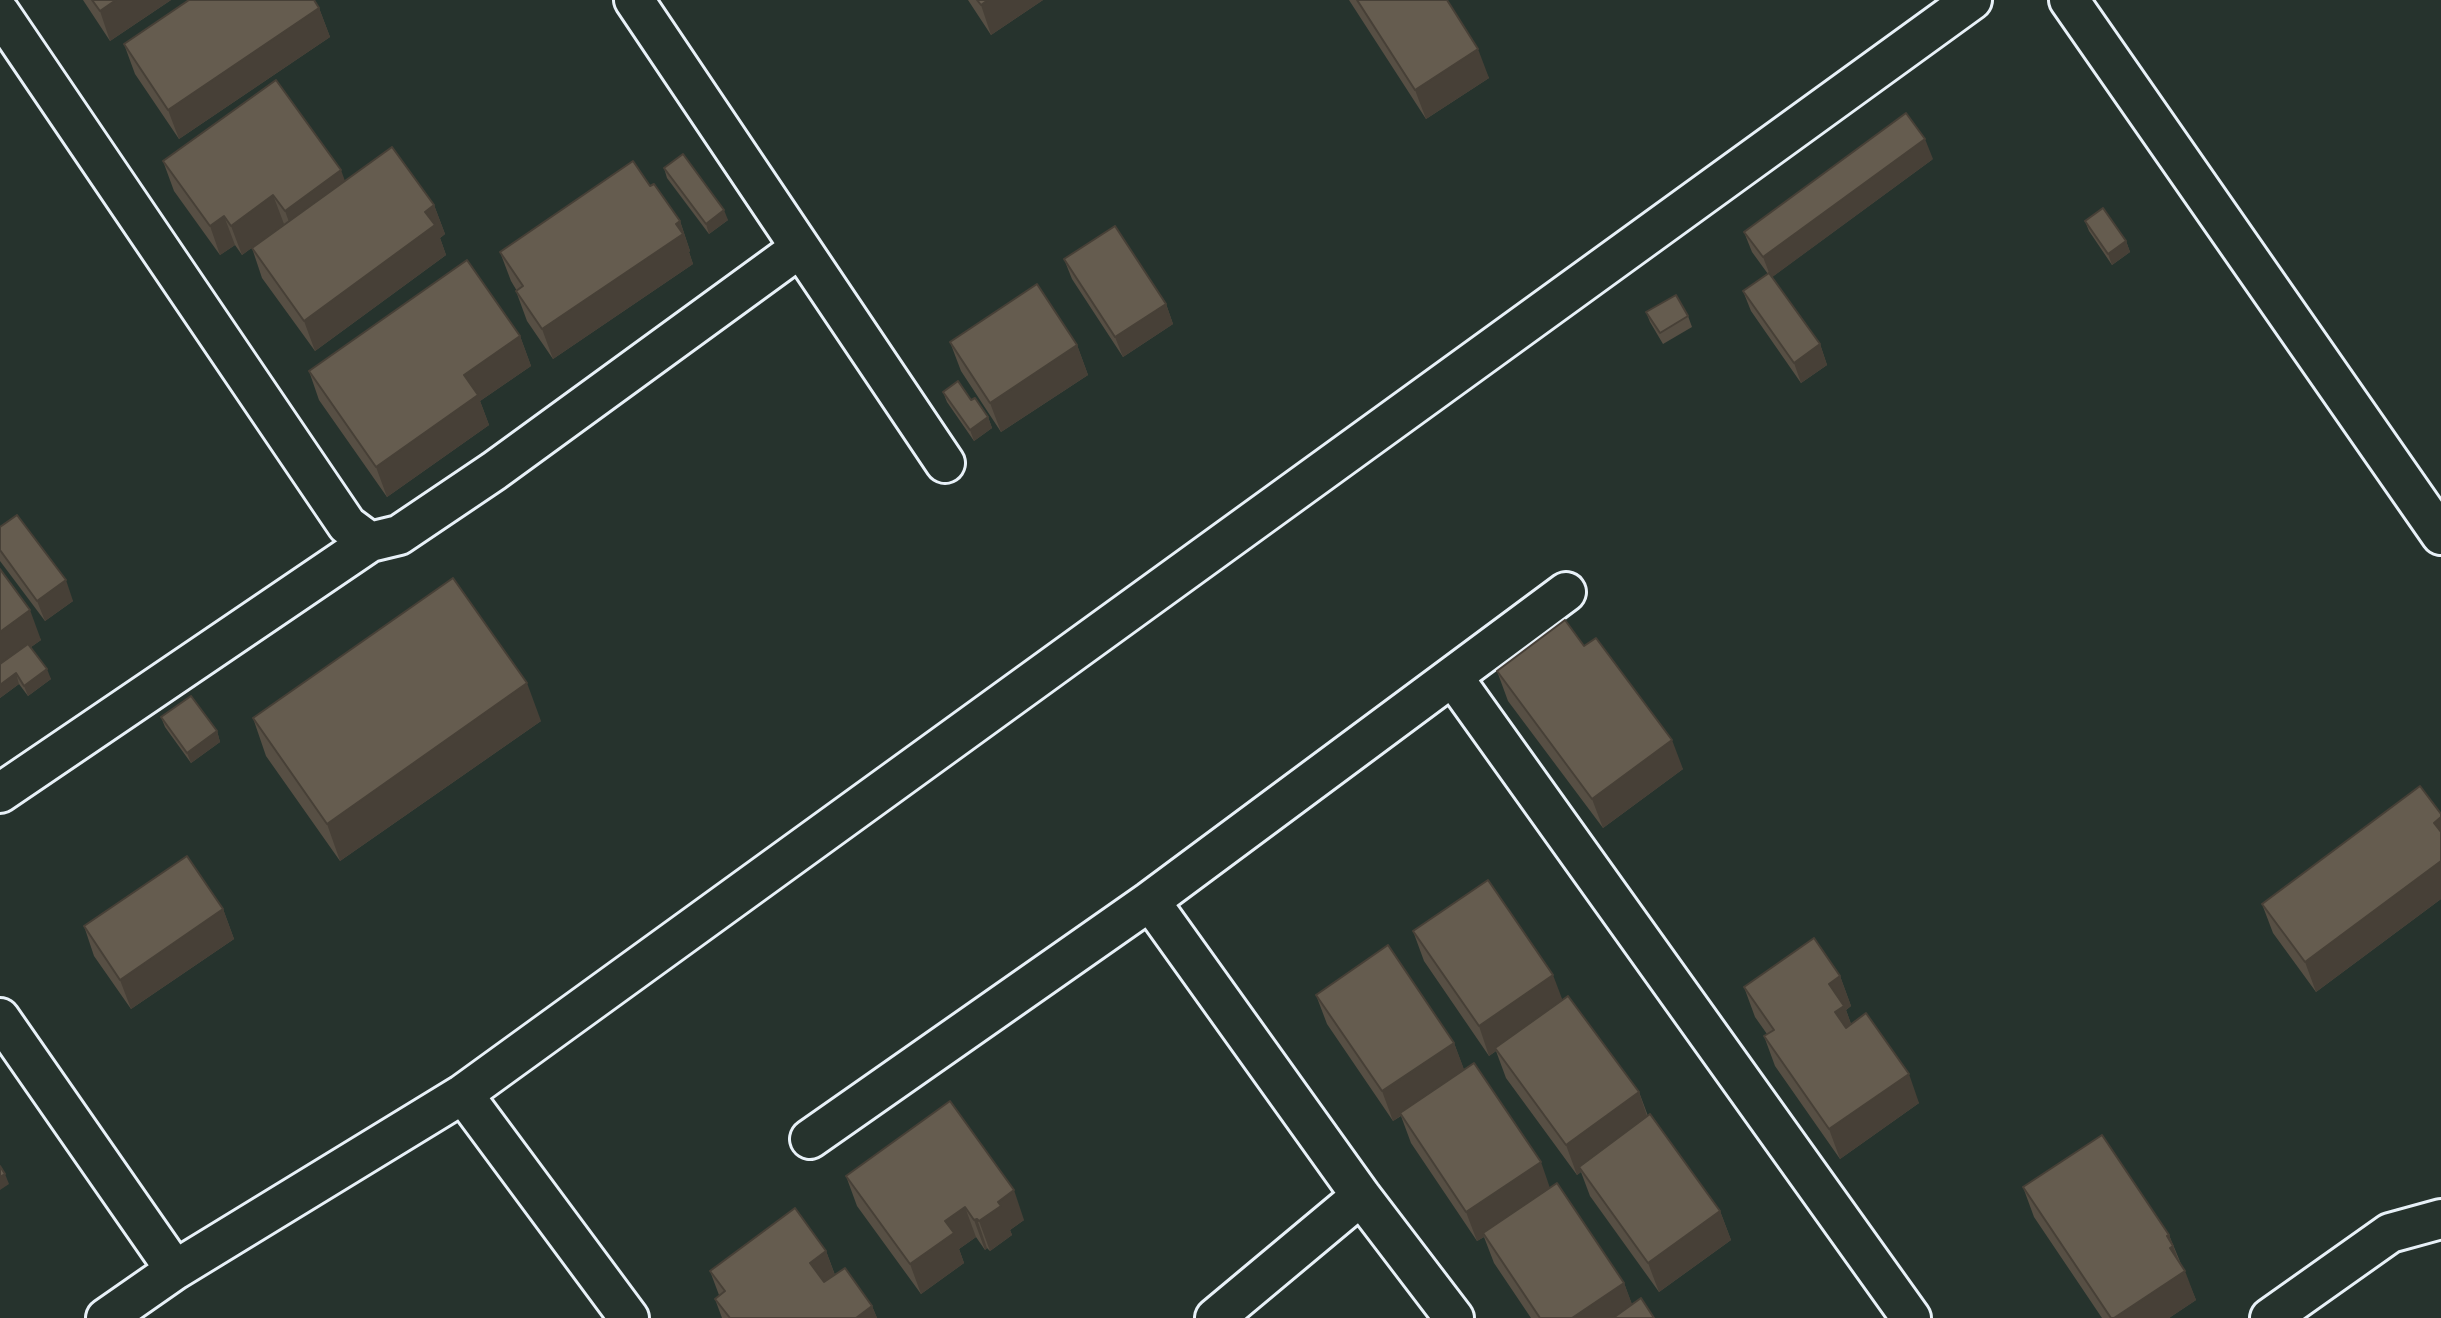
<!DOCTYPE html>
<html>
<head>
<meta charset="utf-8">
<style>
  body { margin:0 }
  canvas { display:block; background:#26332d }
</style>
</head>
<body>
<canvas width="2441" height="1318"></canvas>
<script>
const ctx = document.querySelector('canvas').getContext('2d');
ctx.lineJoin = 'round';
const toPath = rows => new Path2D(rows.map(r => 'M' + r).join(''));
function stroke(path, color, width, dash) { ctx.strokeStyle = color; ctx.lineWidth = width; ctx.lineCap = dash ? 'butt' : 'round'; ctx.setLineDash(dash || []); ctx.stroke(path); }
function paint(path, color) { ctx.fillStyle = color; ctx.fill(path, 'evenodd'); }
const minor = toPath([
  [634,0,945,463],
  [2069,0,2441,535],
  [0,13,347,525,370,542,399,535,494,471,800,248],
  [1453,677,1911,1318],
  [0,793,370,542],
  [1150,901,1361,1196,1454,1318],
  [0,1018,175,1270],
  [463,1094,629,1318],
  [810,1139,1150,901,1566,592],
  [106,1318,175,1270,463,1094,1972,0],
  [1215,1318,1361,1196],
  [2270,1318,2390,1233,2441,1219]
]);
const wall = toPath([
  [83,0,171,0,110,41],
  [968,0,1043,0,991,35],
  [1349,0,1447,0,1489,78,1426,119],
  [319,8,330,37,179,139,135,74,124,44],
  [1933,159,1772,277,1820,344,1827,365,1801,383,1751,311,1743,291,1768,274,1752,252,1744,232],
  [163,161,345,181,434,205,445,234,440,238,446,255,315,351,262,278,252,248,284,224,242,255,235,245,220,255,174,191],
  [664,168,728,220,709,234,667,178],
  [650,186,680,221,690,251,689,252,693,264,553,359,527,321,516,291,517,291,511,281,500,252],
  [2085,221,2126,241,2130,252,2112,265,2089,231],
  [1064,259,1166,304,1173,324,1123,357,1072,279],
  [1646,312,1688,316,1692,327,1663,344,1650,322],
  [520,336,531,366,480,401,489,425,387,497,319,400,309,371],
  [950,342,1077,345,1088,375,1001,432,961,371],
  [943,392,971,400,988,417,992,428,974,441,947,402],
  [0,527,73,601,45,621,0,561],
  [0,569,41,640,31,647,51,679,28,696,19,684,0,698],
  [1584,646,1683,769,1603,828,1508,701,1497,671],
  [161,717,217,731,220,742,191,763,165,727],
  [253,718,541,721,340,861,266,756],
  [2441,814,2441,899,2316,992,2273,933,2262,904],
  [223,909,234,939,131,1009,94,956,84,926],
  [1413,931,1562,1000,1639,1092,1648,1116,1720,1211,1731,1240,1659,1292,1590,1196,1581,1172,1577,1175,1506,1078,1496,1051,1489,1056,1424,961],
  [1840,976,1851,1006,1846,1010,1851,1024,1919,1103,1840,1159,1775,1066,1764,1036,1767,1034,1755,1017,1744,987],
  [1316,995,1454,1043,1464,1070,1550,1188,1624,1283,1632,1305,1654,1318,1531,1318,1494,1263,1484,1237,1477,1241,1411,1143,1401,1116,1393,1121,1327,1024],
  [846,1176,1024,1220,1010,1230,1012,1235,990,1251,987,1248,985,1250,976,1237,959,1249,964,1263,921,1294,857,1206],
  [2023,1187,2169,1235,2196,1300,2169,1318,2102,1318,2034,1217],
  [826,1251,835,1275,872,1306,877,1318,722,1318,715,1299,719,1295,710,1271]
]);
const shadedWall = toPath([
  [116,0,171,0,110,41,100,11],
  [988,0,1043,0,991,35,981,5],
  [319,8,330,37,179,139,168,110],
  [1478,49,1489,78,1426,119,1415,90],
  [1925,139,1933,159,1771,278,1763,257],
  [341,170,352,200,296,241,285,211],
  [273,195,284,224,242,255,231,226],
  [434,205,445,234,440,238,446,255,315,351,304,321],
  [724,210,728,220,709,234,706,224],
  [224,216,235,245,220,255,210,226],
  [680,221,690,251,689,252,693,264,553,359,542,329],
  [2126,241,2130,252,2112,265,2108,254],
  [1166,304,1173,324,1123,357,1115,337],
  [520,336,531,366,480,401,489,425,387,497,376,467,464,375],
  [1820,344,1827,365,1801,383,1794,363],
  [1077,345,1088,375,1001,432,990,403],
  [988,417,992,428,974,441,970,430],
  [66,580,73,601,45,621,37,601],
  [30,610,41,640,0,669,0,632],
  [47,669,51,679,28,696,24,686],
  [16,673,19,684,0,698,0,685],
  [527,683,541,721,340,861,327,824],
  [217,731,220,742,191,763,187,753],
  [1672,740,1683,769,1603,828,1592,799],
  [2441,817,2441,842,2434,823],
  [2441,861,2441,899,2316,992,2305,962],
  [223,909,234,939,131,1009,120,980],
  [1553,975,1564,1004,1495,1048,1496,1051,1489,1056,1479,1026],
  [1840,976,1851,1006,1846,1010,1855,1035,1846,1042,1835,1012,1829,984],
  [1454,1043,1465,1072,1393,1121,1382,1091],
  [1909,1074,1919,1103,1840,1159,1829,1129],
  [1639,1092,1649,1122,1579,1167,1581,1172,1577,1175,1566,1145],
  [1541,1162,1551,1191,1483,1233,1484,1237,1477,1241,1466,1212],
  [5,1174,9,1184,0,1190,0,1177],
  [1014,1190,1024,1220,1010,1230,1012,1235,990,1251,979,1221,998,1202],
  [965,1207,976,1237,959,1249,964,1263,921,1294,910,1264,945,1221],
  [1720,1211,1731,1240,1659,1292,1648,1263],
  [977,1219,987,1248,985,1250,974,1220],
  [2169,1235,2183,1272,2185,1271,2196,1300,2169,1318,2114,1318,2170,1248,2167,1236],
  [826,1251,837,1281,820,1292,810,1263],
  [1624,1283,1635,1312,1627,1318,1572,1318],
  [872,1306,877,1318,856,1318]
]);
const building = toPath([
  [92,0,116,0,100,11,92,0],
  [189,0,314,0,319,8,168,110,124,44,189,0],
  [977,0,988,0,981,5,977,0],
  [1357,0,1447,0,1478,49,1415,90,1357,0],
  [276,80,341,170,285,211,273,195,231,226,224,216,210,226,163,161,276,80],
  [1906,113,1925,139,1763,257,1744,232,1906,113],
  [392,147,434,205,425,212,435,225,304,321,252,248,392,147],
  [683,154,724,210,706,224,664,168,683,154],
  [633,161,650,186,654,184,680,221,676,224,683,234,542,329,516,291,523,286,500,252,633,161],
  [2103,208,2126,241,2108,254,2085,221,2103,208],
  [1115,226,1166,304,1115,337,1064,259,1115,226],
  [467,260,520,336,464,375,478,395,376,467,309,371,467,260],
  [1769,273,1820,344,1794,363,1743,291,1769,273],
  [1037,284,1077,345,990,403,950,342,1037,284],
  [1676,295,1688,316,1660,333,1646,312,1676,295],
  [958,381,971,400,975,398,988,417,970,430,943,392,958,381],
  [17,515,66,580,37,601,0,550,0,527,17,515],
  [0,569,30,610,0,632,0,569],
  [453,578,527,683,327,824,253,718,453,578],
  [1565,620,1584,646,1596,638,1672,740,1592,799,1497,671,1565,620],
  [28,644,47,669,24,686,16,673,0,685,0,664,28,644],
  [191,696,217,731,187,753,161,717,191,696],
  [2420,786,2441,814,2441,817,2434,823,2441,832,2441,861,2305,962,2262,904,2420,786],
  [187,856,223,909,120,980,84,926,187,856],
  [1488,880,1553,975,1479,1026,1413,931,1488,880],
  [1814,938,1840,976,1829,984,1844,1006,1835,1012,1846,1028,1866,1013,1909,1074,1829,1129,1764,1036,1774,1030,1744,987,1814,938],
  [1388,945,1454,1043,1382,1091,1316,995,1388,945],
  [1568,996,1639,1092,1566,1145,1495,1048,1568,996],
  [1474,1063,1541,1162,1466,1212,1400,1113,1474,1063],
  [950,1101,1014,1190,998,1202,1001,1206,979,1221,977,1219,974,1220,965,1207,945,1221,954,1233,910,1264,846,1176,950,1101],
  [1650,1114,1720,1211,1648,1263,1579,1167,1650,1114],
  [2102,1135,2169,1235,2167,1236,2173,1246,2170,1248,2185,1271,2114,1318,2111,1318,2023,1187,2102,1135],
  [0,1166,5,1174,0,1177,0,1166],
  [1557,1183,1624,1283,1572,1318,1540,1318,1483,1233,1557,1183],
  [795,1208,826,1251,810,1263,824,1282,845,1268,872,1306,856,1318,730,1318,715,1299,725,1291,710,1271,795,1208],
  [1641,1298,1654,1318,1613,1318,1641,1298]
]);
stroke(minor, '#e8f1f8', 44);
stroke(minor, '#26332d', 38);
paint(wall, '#574f44');
paint(shadedWall, '#474037');
paint(building, '#655c4f');
stroke(building, '#474037', 2);
</script>
</body>
</html>
